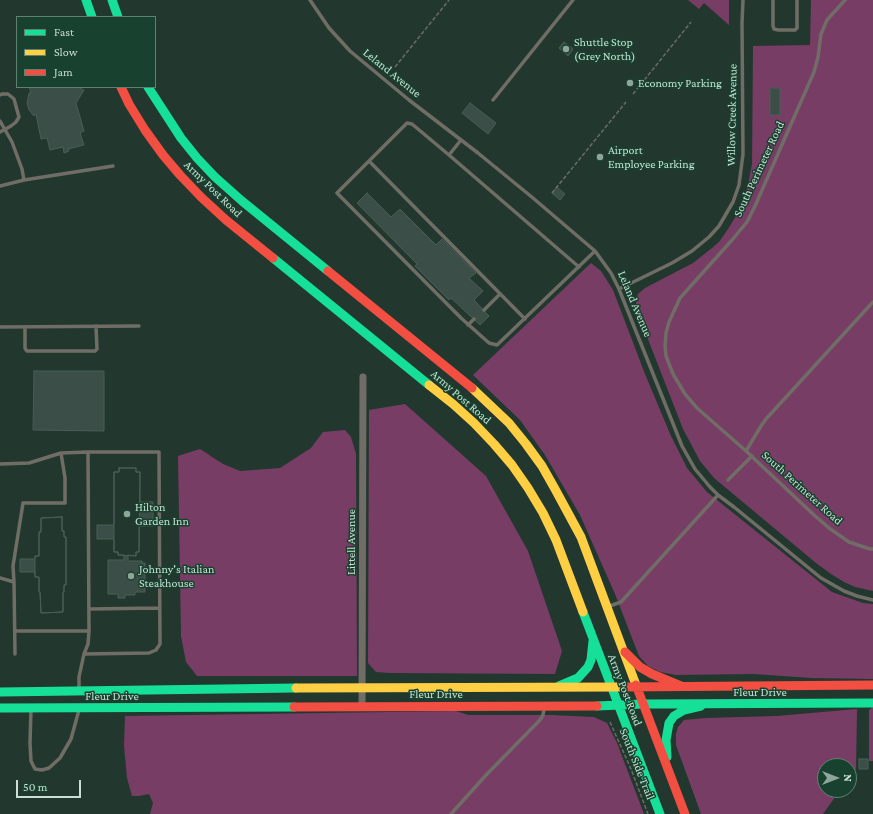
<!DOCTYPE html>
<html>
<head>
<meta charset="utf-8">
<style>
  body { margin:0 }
  #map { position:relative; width:873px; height:814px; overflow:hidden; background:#22382e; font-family:"Crimson Pro",serif }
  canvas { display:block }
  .legend { position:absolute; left:16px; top:16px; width:140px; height:72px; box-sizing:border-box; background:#18422f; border:1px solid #5f8171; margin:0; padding:5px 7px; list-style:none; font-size:12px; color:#c9dfd3 }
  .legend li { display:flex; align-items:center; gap:8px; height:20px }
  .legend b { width:20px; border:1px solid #5f8171 }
  .north { position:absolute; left:817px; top:758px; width:40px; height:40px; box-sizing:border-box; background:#18422f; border:1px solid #5f8171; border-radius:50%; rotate:90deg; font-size:11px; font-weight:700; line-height:16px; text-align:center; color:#c9dfd3 }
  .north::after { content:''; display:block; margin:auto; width:14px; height:18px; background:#8fa599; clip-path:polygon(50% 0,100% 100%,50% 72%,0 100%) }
  .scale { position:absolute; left:16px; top:780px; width:65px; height:18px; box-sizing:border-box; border:2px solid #c9dfd3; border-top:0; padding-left:5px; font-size:12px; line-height:14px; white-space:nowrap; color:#c9dfd3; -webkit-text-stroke:3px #18422f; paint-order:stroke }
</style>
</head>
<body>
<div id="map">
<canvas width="873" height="814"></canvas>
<ul class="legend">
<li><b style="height:5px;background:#16e098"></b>Fast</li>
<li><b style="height:5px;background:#ffcf43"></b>Slow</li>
<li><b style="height:5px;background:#f24e42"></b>Jam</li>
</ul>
<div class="north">N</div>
<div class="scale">50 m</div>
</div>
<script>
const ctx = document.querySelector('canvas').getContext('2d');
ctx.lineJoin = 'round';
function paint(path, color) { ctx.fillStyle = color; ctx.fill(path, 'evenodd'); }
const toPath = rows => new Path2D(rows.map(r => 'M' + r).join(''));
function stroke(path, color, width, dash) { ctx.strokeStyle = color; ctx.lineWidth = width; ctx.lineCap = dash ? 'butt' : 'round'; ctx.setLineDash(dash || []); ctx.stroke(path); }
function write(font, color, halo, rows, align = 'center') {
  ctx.font = font + ' "Crimson Pro",serif'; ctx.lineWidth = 3; ctx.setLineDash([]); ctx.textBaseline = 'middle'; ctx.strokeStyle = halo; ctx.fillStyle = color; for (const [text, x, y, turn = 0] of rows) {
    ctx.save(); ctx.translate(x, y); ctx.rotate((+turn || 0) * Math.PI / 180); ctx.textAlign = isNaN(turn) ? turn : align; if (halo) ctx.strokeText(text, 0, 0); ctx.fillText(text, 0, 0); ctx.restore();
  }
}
const green = toPath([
  [688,0,729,0,729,25,704,3,699,9],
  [811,0,873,0,873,591,855,587,844,582,831,574,816,563,714,478,700,461,683,429,637,311,636,304,637,298,638,294,645,288,693,263,712,248,719,242,728,229,736,216,742,204,748,185,752,164,753,46,810,45],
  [591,263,601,271,613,290,645,374,671,436,687,468,707,492,832,592,863,603,873,604,873,679,812,678,754,674,676,675,660,672,648,666,639,656,615,594,580,515,545,455,520,420,473,375],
  [405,404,486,476,528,551,562,651,555,674,390,673,376,672,368,663,369,410],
  [345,430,351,437,356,454,357,676,197,676,186,662,181,636,178,456,200,449,223,464,240,471,280,468,311,448,323,432],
  [873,707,873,761,869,761,869,710],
  [857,709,856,769,849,778,849,766,825,766,825,790,840,790,823,814,701,814,676,745,676,734,678,727,684,720,706,718,777,716],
  [456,711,468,715,551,715,594,717,607,723,617,743,644,814,150,814,153,803,149,794,139,796,132,796,127,778,124,746,125,716]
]);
const building = toPath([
  [564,42,573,49,568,56,559,48,564,42],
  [29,87,77,87,84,90,76,103,84,131,80,133,84,145,68,149,69,151,64,153,63,147,50,150,47,138,41,139,36,114,34,116,29,110,27,103,29,93,31,93,29,87],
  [770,88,780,88,780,115,770,115,770,88],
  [470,103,496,123,488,134,462,113,470,103],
  [557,187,565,194,560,200,552,193,557,187],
  [367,193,391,217,400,209,436,245,442,239,476,273,469,278,483,291,474,300,489,316,480,325,451,298,449,300,415,266,417,264,357,203,367,193],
  [34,371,104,371,104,431,33,430,34,371],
  [119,468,136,468,136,472,140,472,139,552,136,552,136,556,118,555,118,552,114,552,114,472,119,472,119,468],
  [119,468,136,468,136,472,140,472,140,502,153,502,153,526,139,526,139,552,136,552,136,556,128,555,128,561,142,561,142,563,145,563,145,592,135,592,135,595,125,595,125,598,118,598,118,594,108,594,108,560,124,560,124,555,118,555,118,552,114,552,114,539,97,539,97,525,114,525,114,472,119,472,119,468],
  [62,517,62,531,64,531,64,537,66,537,66,585,64,585,64,592,63,592,63,612,41,613,40,592,39,592,39,577,35,577,35,556,39,556,39,532,41,532,41,518,62,517],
  [62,517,62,531,64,531,64,537,66,537,66,585,64,585,64,592,63,592,63,612,41,613,40,592,39,592,39,577,35,577,35,572,20,572,20,559,35,559,35,556,39,556,39,532,41,532,41,518,62,517],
  [859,759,868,759,868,769,859,769,859,759]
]);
const path = toPath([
  [395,67,449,0],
  [633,94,691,22],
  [552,193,626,102],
  [610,722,631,769,648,814]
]);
const lane = toPath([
  [310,0,329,28,350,51,409,100,478,153,533,198,595,251,611,273,619,289,682,446,695,469,710,487,718,495,734,507,821,578,844,591,857,596,873,600],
  [773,0,773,26,774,29,778,30,795,30,797,28,797,0],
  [845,0,827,20,821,34,818,57,814,72,755,206,747,222,732,240,680,298,669,322,666,333,665,346,666,356,673,374,685,394,697,408,746,451,814,515,829,528,849,542,870,549,873,549],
  [0,95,2,94,8,94,14,99,19,117,16,122,11,126,0,132],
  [493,100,573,0],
  [0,121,12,142,22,169,24,180,0,186],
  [461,140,449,155,412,124,407,123,337,193,461,318,489,343,497,345,595,251],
  [449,155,579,267],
  [369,161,525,319],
  [24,180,113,166],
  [619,289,672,263,692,251,709,237,719,226,733,202,739,185,743,154,742,23,743,0],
  [484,310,500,294],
  [468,325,474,319],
  [0,327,139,326],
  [25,327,25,348,26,350,27,351,95,351,97,349,96,326],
  [746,451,761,426,766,419,873,302],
  [0,464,29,463,61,453,88,452,89,631,88,644,84,654,79,677,79,689],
  [728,480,752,456],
  [0,578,14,582],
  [607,607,621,602,718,495],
  [89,609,159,608],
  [15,631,89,631],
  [15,654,14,582,13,566,23,503,65,503,65,478,61,453],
  [84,654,149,653,156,650,160,644,159,452,88,452],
  [31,709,30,743,31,761,35,769,42,770,49,768,60,758,71,739,79,710],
  [451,814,487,774,540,720,543,715,544,709]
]);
const street = toPath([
  [362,706,363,377]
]);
const fast = toPath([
  [86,0,92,17],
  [112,0,118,17],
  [148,87,181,138,197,158,215,177,242,201,328,271],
  [273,258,429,385],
  [583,612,660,814],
  [559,686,578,678,588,667,591,660,593,641],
  [0,692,296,688],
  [597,706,643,704,873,703],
  [0,708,294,707],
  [667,757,666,740,669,723,674,716,684,710,701,706]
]);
const slow = toPath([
  [429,385,453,404,474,423,494,444,512,465,528,488,543,513,556,540,583,612],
  [472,388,509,423,526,444,542,466,555,489,581,537,636,685],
  [296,688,624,687]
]);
const jam = toPath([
  [121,87,129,104,145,130,163,155,180,175,201,197,226,220,273,258],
  [328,271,472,388],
  [625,652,640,667,652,674,681,686],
  [636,685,685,814],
  [624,687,873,685],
  [294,707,597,706]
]);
const markers = [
  [566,49,4,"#8fa599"],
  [630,83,4,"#8fa599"],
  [600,157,4,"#8fa599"],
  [127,514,4,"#8fa599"],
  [131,576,4,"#8fa599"]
];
const poiNames = [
  ["Shuttle Stop",574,42],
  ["(Grey North)",574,56],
  ["Economy Parking",638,83],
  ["Airport",608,150],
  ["Employee Parking",608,164],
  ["Hilton",135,507],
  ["Garden Inn",135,521],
  ["Johnny's Italian",139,569],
  ["Steakhouse",139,583]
];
const streetNames = [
  ["Leland Avenue",392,73,39],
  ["Willow Creek Avenue",732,115,-89],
  ["South Perimeter Road",759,169,-65],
  ["Army Post Road",213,189,44],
  ["Leland Avenue",635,304,67],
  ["Army Post Road",461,397,41],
  ["South Perimeter Road",802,488,42],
  ["Littell Avenue",351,542,-90],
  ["Army Post Road",625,690,69],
  ["Fleur Drive",760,692],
  ["Fleur Drive",436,694],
  ["Fleur Drive",112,696],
  ["South Side Trail",637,764,68]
];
paint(green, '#783d65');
paint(building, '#3b4f48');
stroke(building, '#4a5e58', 1);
stroke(path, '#6b6c66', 1.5, [4, 2]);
stroke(lane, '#706d66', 3.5);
stroke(street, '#706d66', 7);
stroke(fast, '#16e098', 9);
stroke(slow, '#ffcf43', 9);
stroke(jam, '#f24e42', 9);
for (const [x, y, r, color] of markers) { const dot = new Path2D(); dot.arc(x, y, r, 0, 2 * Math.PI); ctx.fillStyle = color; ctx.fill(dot); stroke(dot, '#18422f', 1.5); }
write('12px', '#c9dfd3', '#18422f', poiNames, 'left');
write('12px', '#c9dfd3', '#18422f', streetNames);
</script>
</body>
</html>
